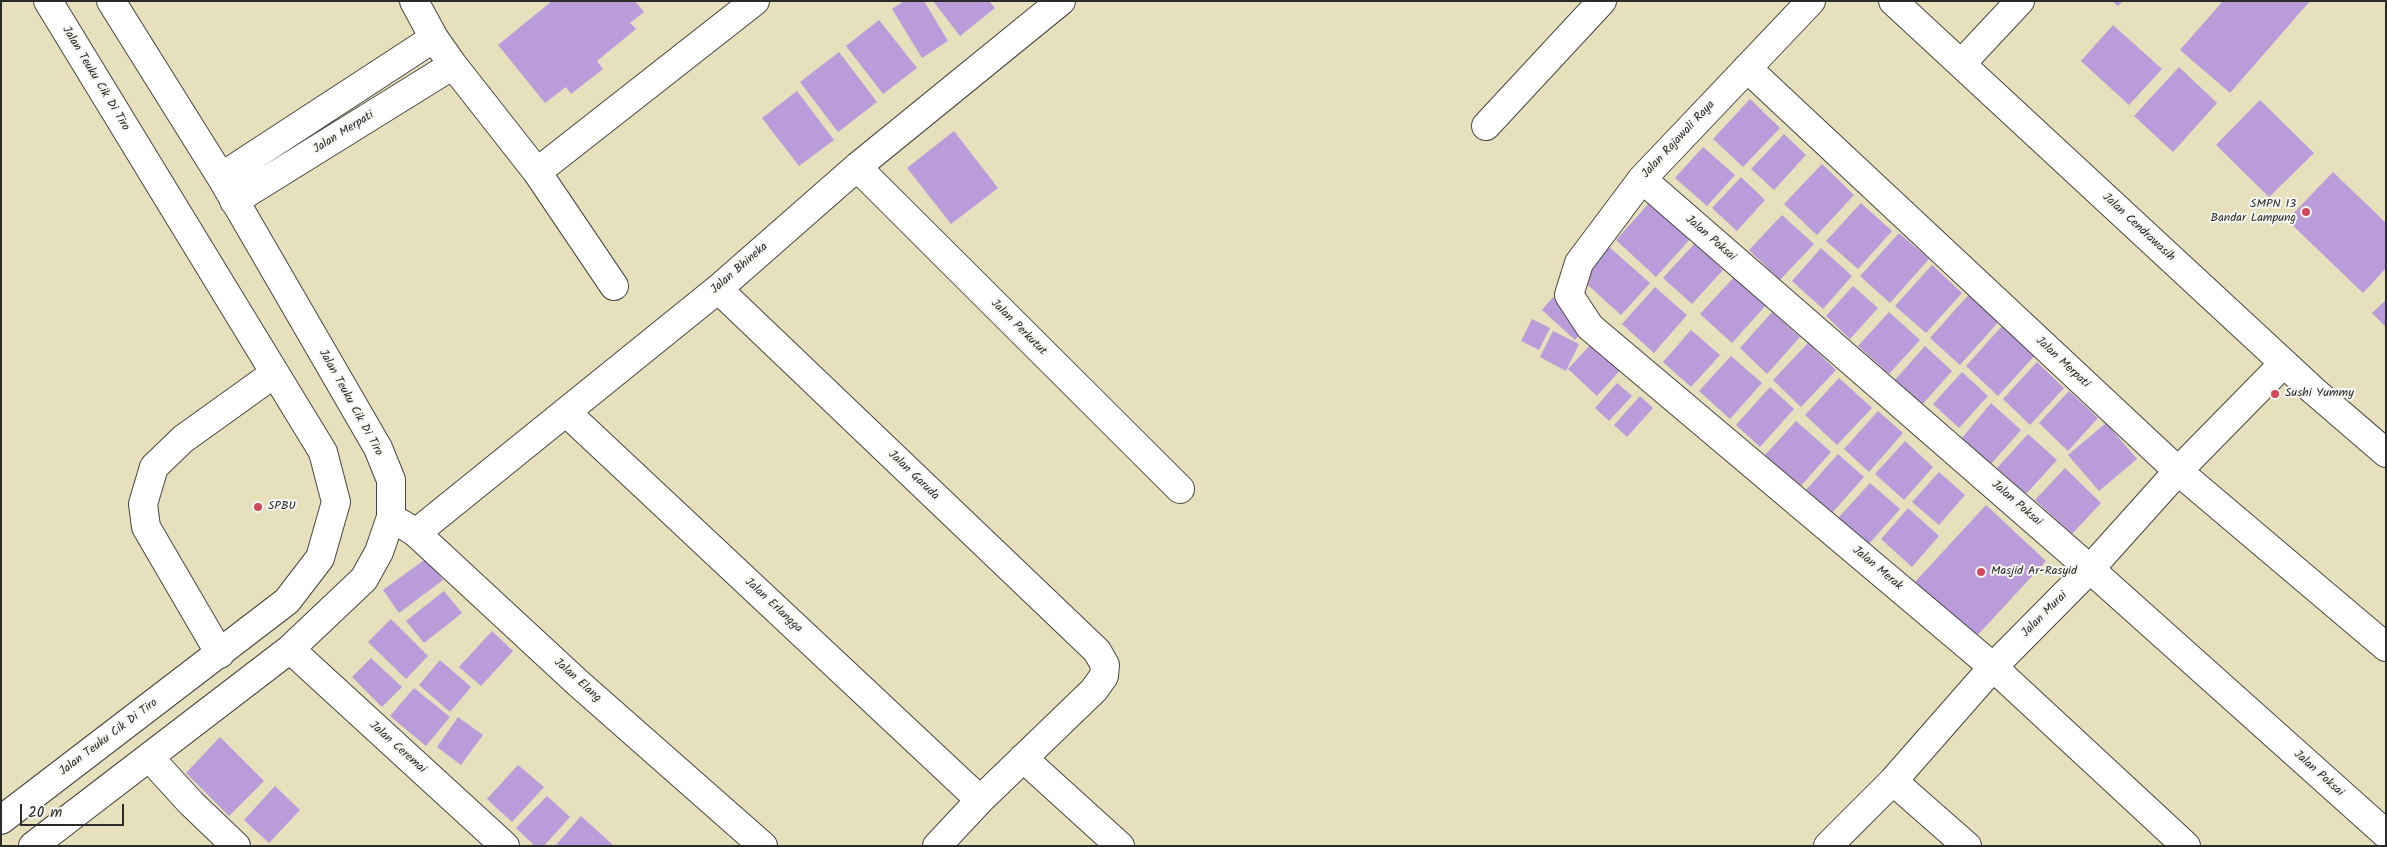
<!DOCTYPE html>
<html>
<head>
<meta charset="utf-8">
<style>
  body { margin:0 }
  #map { position:relative; width:2387px; height:847px; overflow:hidden; background:#e6e0bd; font-family:Kalam,sans-serif }
  canvas { display:block }
  .frame { position:absolute; inset:0; border:2px solid #2b2b2b; pointer-events:none }
  .scale { position:absolute; left:20px; top:804px; width:104px; height:22px; box-sizing:border-box; border:2px solid #2b2b2b; border-top:0; padding-left:6px; font-size:15px; line-height:18px; white-space:nowrap; color:#2b2b2b; -webkit-text-stroke:4px #f6f6f2; paint-order:stroke }
</style>
</head>
<body>
<div id="map">
<canvas width="2387" height="847"></canvas>
<div class="frame"></div>
<div class="scale">20 m</div>
</div>
<script>
const ctx = document.querySelector('canvas').getContext('2d');
ctx.lineJoin = 'round';
function paint(path, color) { ctx.fillStyle = color; ctx.fill(path, 'evenodd'); }
const toPath = rows => new Path2D(rows.map(r => 'M' + r).join(''));
function stroke(path, color, width, dash) { ctx.strokeStyle = color; ctx.lineWidth = width; ctx.lineCap = dash ? 'butt' : 'round'; ctx.setLineDash(dash || []); ctx.stroke(path); }
function write(font, color, halo, rows, align = 'center') {
  ctx.font = font + ' Kalam,sans-serif'; ctx.lineWidth = 4; ctx.setLineDash([]); ctx.textBaseline = 'middle'; ctx.strokeStyle = halo; ctx.fillStyle = color; for (const [text, x, y, turn = 0] of rows) {
    ctx.save(); ctx.translate(x, y); ctx.rotate((+turn || 0) * Math.PI / 180); ctx.textAlign = isNaN(turn) ? turn : align; if (halo) ctx.strokeText(text, 0, 0); ctx.fillText(text, 0, 0); ctx.restore();
  }
}
const building = toPath([
  [552,1,635,1,644,12,630,23,636,29,597,61,603,69,571,94,566,87,545,103,498,45],
  [904,1,924,1,948,41,922,58,892,9],
  [933,1,989,1,995,8,960,36],
  [2112,1,2123,1,2118,6],
  [2223,1,2310,1,2230,93,2180,50],
  [879,20,917,68,883,94,846,46],
  [2113,25,2162,69,2129,105,2081,61],
  [839,52,877,102,838,132,800,82],
  [2179,67,2217,103,2173,152,2134,116],
  [797,91,834,140,799,166,762,118],
  [1750,99,1780,128,1743,167,1713,139],
  [2260,100,2314,153,2269,197,2216,145],
  [954,131,998,188,951,224,907,168],
  [1784,134,1806,155,1774,190,1751,169],
  [1703,147,1735,175,1707,206,1675,178],
  [1822,164,1854,195,1817,235,1784,204],
  [2333,172,2386,223,2386,268,2363,293,2287,220],
  [1741,177,1765,200,1737,231,1712,208],
  [1650,202,1691,238,1656,277,1616,240],
  [1861,203,1892,231,1858,269,1826,241],
  [1782,215,1814,244,1780,280,1749,250],
  [1899,233,1929,259,1890,303,1860,276],
  [1695,243,1723,270,1692,304,1663,278],
  [1608,246,1650,283,1621,315,1580,278],
  [1821,248,1852,276,1823,309,1792,281],
  [1932,265,1962,293,1926,333,1895,306],
  [1736,275,1767,304,1732,343,1700,314],
  [1853,286,1878,308,1850,339,1826,316],
  [1655,287,1687,315,1654,353,1622,324],
  [1971,292,2001,319,1960,365,1930,338],
  [1553,297,1586,327,1575,340,1542,310],
  [2386,300,2386,327,2372,313],
  [1772,312,1800,337,1767,374,1740,348],
  [1889,312,1920,340,1889,374,1858,346],
  [1532,319,1550,328,1539,350,1521,341],
  [2003,325,2036,354,1998,396,1966,366],
  [1691,330,1720,355,1691,387,1663,362],
  [1553,331,1579,344,1566,371,1540,357],
  [1592,343,1621,369,1597,396,1568,369],
  [1808,343,1836,370,1801,407,1773,380],
  [1925,346,1952,371,1922,405,1894,381],
  [1731,356,1762,383,1730,419,1699,391],
  [2037,362,2064,388,2030,425,2003,399],
  [1962,372,1988,396,1959,428,1933,404],
  [1839,378,1872,408,1837,445,1805,415],
  [1617,383,1632,396,1609,421,1595,408],
  [1770,387,1794,409,1760,447,1736,425],
  [2069,391,2098,418,2068,451,2039,423],
  [1640,396,1653,408,1627,437,1614,425],
  [1991,403,2021,430,1991,464,1962,438],
  [1878,411,1903,433,1869,472,1844,449],
  [1796,421,1831,452,1800,487,1765,455],
  [2106,423,2137,459,2099,491,2068,455],
  [2028,434,2057,460,2026,494,1997,468],
  [1905,441,1933,467,1904,500,1875,474],
  [1838,454,1864,477,1832,513,1806,490],
  [2065,468,2101,503,2072,534,2035,500],
  [1939,472,1965,495,1939,525,1912,502],
  [1870,483,1900,509,1868,545,1838,518],
  [1986,505,2046,561,1975,638,1915,582],
  [1908,508,1939,536,1912,567,1881,539],
  [427,558,443,580,399,613,383,590],
  [444,591,462,613,424,643,406,621],
  [391,619,428,656,406,679,368,642],
  [492,631,513,651,481,686,459,667],
  [371,658,402,687,382,707,352,677],
  [440,660,471,687,450,712,419,685],
  [414,688,450,717,426,746,390,716],
  [458,717,483,735,461,765,437,747],
  [220,737,264,781,229,816,186,773],
  [518,765,544,787,512,822,487,799],
  [275,786,300,810,269,843,244,820],
  [547,796,570,817,544,846,535,846,516,828],
  [581,816,613,845,612,846,555,846]
]);
const minor = toPath([
  [414,1,434,38,453,65,537,172,755,1],
  [1811,1,1642,179,1579,263,1569,295,1590,327,1993,667,2186,846],
  [1893,1,2314,391,2386,453],
  [1961,64,2020,1],
  [1747,68,2178,471,2386,647],
  [1486,126,1602,1],
  [857,167,1180,489],
  [537,172,614,286],
  [221,177,434,38],
  [1642,179,2090,569,2386,834],
  [234,201,453,65],
  [718,289,1097,651,1105,665,1104,676,1094,690,980,800,937,846],
  [566,412,980,800],
  [402,524,416,533,578,683,763,846],
  [416,533,718,289,857,167,1061,1],
  [290,649,505,846],
  [220,654,146,527,143,504,154,467,183,439,275,373],
  [149,757,191,803,236,846],
  [1023,758,1120,846],
  [1893,781,1967,846],
  [1,820,287,601,320,558,336,502,323,452,48,1],
  [33,846,290,649,364,579,379,552,391,517,391,480,378,448,221,177,111,1],
  [1828,846,1893,781,1993,667,2090,569,2178,471,2284,363]
]);
const markers = [
  [2306,212,5,"#d1495b"],
  [2275,394,5,"#d1495b"],
  [258,507,5,"#d1495b"],
  [1981,572,5,"#d1495b"]
];
const streetNames = [
  ["Jalan Teuku Cik Di Tiro",95,79,59],
  ["Jalan Merpati",344,133,-32],
  ["Jalan Rajawali Raya",1679,140,-47],
  ["Jalan Cendrawasih",2138,228,43],
  ["Jalan Poksai",1710,239,41],
  ["Jalan Bhineka",740,269,-41],
  ["Jalan Perkutut",1018,328,45],
  ["Jalan Merpati",2062,363,43],
  ["Jalan Teuku Cik Di Tiro",350,403,61],
  ["Jalan Garuda",913,476,44],
  ["Jalan Poksai",2016,504,41],
  ["Jalan Merak",1877,569,40],
  ["Jalan Erlangga",773,606,43],
  ["Jalan Murai",2045,615,-45],
  ["Jalan Elang",577,681,42],
  ["Jalan Teuku Cik Di Tiro",109,738,-37],
  ["Jalan Ceremai",397,748,42],
  ["Jalan Poksai",2318,774,42]
];
const poiNames = [
  ["SMPN 13",2296,205,"right"],
  ["Bandar Lampung",2296,219,"right"],
  ["Sushi Yummy",2285,394],
  ["SPBU",268,507],
  ["Masjid Ar-Rasyid",1991,572]
];
paint(building, '#ba9cda');
stroke(minor, '#474641', 30);
stroke(minor, '#fff', 28);
for (const [x, y, r, color] of markers) { const dot = new Path2D(); dot.arc(x, y, r, 0, 2 * Math.PI); ctx.fillStyle = color; ctx.fill(dot); stroke(dot, '#f6f6f2', 2); }
write('12px', '#2b2b2b', '#f6f6f2', streetNames);
write('12px', '#2b2b2b', '#f6f6f2', poiNames, 'left');
</script>
</body>
</html>
